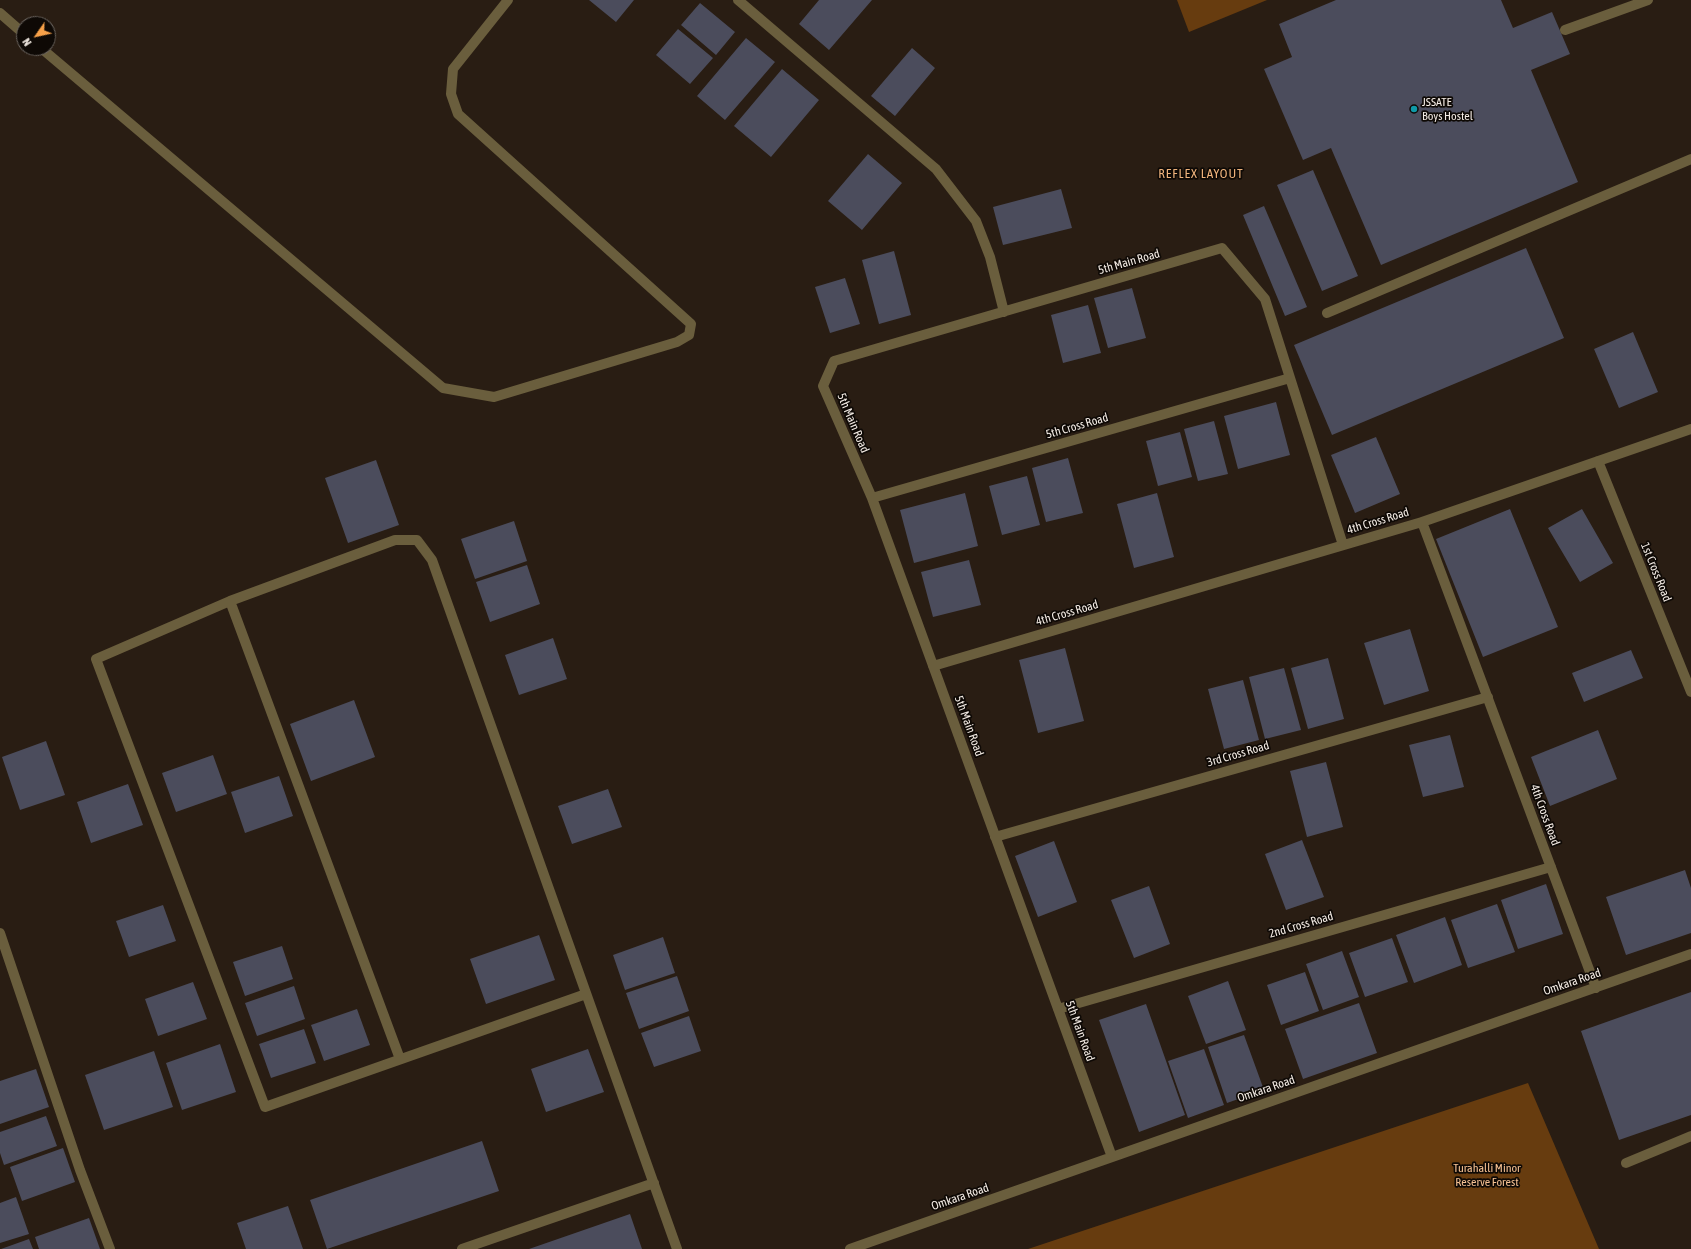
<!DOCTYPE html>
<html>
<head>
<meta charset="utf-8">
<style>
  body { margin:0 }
  #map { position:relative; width:1691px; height:1249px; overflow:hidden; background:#291d13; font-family:"Asap Condensed",sans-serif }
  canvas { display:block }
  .north { position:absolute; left:16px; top:16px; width:40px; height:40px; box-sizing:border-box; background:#0e0905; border:1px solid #6a645f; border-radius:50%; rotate:236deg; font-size:11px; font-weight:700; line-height:16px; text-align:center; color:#f4ece5 }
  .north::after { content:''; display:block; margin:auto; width:14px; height:18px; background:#f7a149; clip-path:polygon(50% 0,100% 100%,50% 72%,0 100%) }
</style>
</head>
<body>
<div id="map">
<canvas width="1691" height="1249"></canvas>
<div class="north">N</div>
</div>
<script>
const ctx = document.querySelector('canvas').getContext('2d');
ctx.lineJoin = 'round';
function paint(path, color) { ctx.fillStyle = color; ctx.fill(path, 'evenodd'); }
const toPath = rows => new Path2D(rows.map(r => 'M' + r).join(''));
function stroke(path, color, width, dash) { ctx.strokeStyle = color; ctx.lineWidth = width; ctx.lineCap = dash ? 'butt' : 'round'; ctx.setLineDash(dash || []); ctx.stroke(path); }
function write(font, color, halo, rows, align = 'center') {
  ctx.font = font + ' "Asap Condensed",sans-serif'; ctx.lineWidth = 3.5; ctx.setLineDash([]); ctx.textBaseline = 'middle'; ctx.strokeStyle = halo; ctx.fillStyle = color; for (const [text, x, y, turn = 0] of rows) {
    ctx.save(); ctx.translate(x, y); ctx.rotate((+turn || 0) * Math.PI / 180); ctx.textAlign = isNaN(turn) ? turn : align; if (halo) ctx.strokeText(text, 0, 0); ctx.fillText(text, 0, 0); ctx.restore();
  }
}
const green = toPath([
  [1177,0,1267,0,1189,32],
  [1528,1083,1599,1249,1028,1249]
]);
const building = toPath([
  [589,0,634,0,616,22],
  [819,0,872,0,829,50,799,24],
  [1336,0,1501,0,1513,28,1552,12,1570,54,1531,70,1578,182,1381,265,1331,148,1303,160,1264,69,1292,57,1279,24],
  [700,3,735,32,716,55,681,25],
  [678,29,713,58,690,84,656,55],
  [746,38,775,62,725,120,697,96],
  [912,48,935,68,895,116,871,96],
  [782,69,819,100,771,157,734,126],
  [868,154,902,183,862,230,828,201],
  [1313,170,1358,276,1322,291,1277,185],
  [1061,189,1072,228,1003,245,993,207],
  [1264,206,1307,307,1285,316,1243,215],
  [1526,248,1564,338,1332,435,1294,345],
  [894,251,911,315,879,324,862,260],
  [845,278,860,324,830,333,815,287],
  [1132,288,1146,338,1108,348,1094,298],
  [1088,305,1101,353,1063,363,1051,315],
  [1633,332,1658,392,1619,408,1594,349],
  [1276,402,1290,455,1238,469,1224,416],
  [1214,421,1228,474,1198,481,1184,429],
  [1180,432,1192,477,1158,486,1146,441],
  [1376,437,1400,494,1355,513,1331,455],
  [1068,458,1083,513,1046,522,1032,468],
  [376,460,399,525,348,543,325,478],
  [1027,476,1040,525,1002,535,989,486],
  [965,493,978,546,914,563,900,510],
  [1157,493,1174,557,1134,568,1117,504],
  [1510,509,1558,627,1483,657,1436,539],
  [1582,509,1613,563,1580,582,1548,528],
  [514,521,527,561,475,579,461,539],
  [969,560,981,605,933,617,921,572],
  [527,565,540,604,490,622,476,582],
  [1410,629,1429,691,1384,705,1364,643],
  [553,638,567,679,519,695,505,655],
  [1065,648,1084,721,1038,733,1019,660],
  [1631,650,1643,678,1584,702,1572,673],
  [1328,658,1344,719,1308,729,1291,668],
  [1284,668,1301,730,1265,739,1249,677],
  [1243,680,1259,740,1224,749,1208,689],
  [354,700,375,757,311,781,290,724],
  [1598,730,1617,779,1550,806,1531,757],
  [1450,735,1464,787,1423,797,1409,745],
  [46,741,65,795,20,810,2,757],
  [213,755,227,794,176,812,162,773],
  [1326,762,1343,827,1307,837,1290,771],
  [279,776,293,816,245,833,231,792],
  [128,784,143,825,91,843,77,802],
  [608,789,622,827,572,844,558,806],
  [1302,840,1324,897,1286,910,1265,854],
  [1054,841,1077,902,1038,917,1015,856],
  [1685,870,1691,888,1691,933,1626,955,1606,897],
  [1546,884,1563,934,1518,949,1501,900],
  [1149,886,1170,944,1134,958,1111,900],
  [1497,904,1515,952,1468,968,1451,920],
  [163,905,176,941,129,957,116,921],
  [1445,917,1462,965,1414,983,1396,935],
  [539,935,555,980,486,1004,470,959],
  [663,937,675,973,625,990,613,955],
  [1392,938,1408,982,1365,997,1349,953],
  [282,946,293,979,245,996,233,962],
  [1342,951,1359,997,1323,1010,1306,964],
  [1305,972,1319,1011,1281,1025,1267,985],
  [677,976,689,1011,639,1029,626,993],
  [1228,981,1246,1030,1206,1044,1188,996],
  [193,982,207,1019,158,1036,145,999],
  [294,986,305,1019,257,1036,245,1003],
  [1691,992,1691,1115,1619,1140,1581,1031],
  [1359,1003,1377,1053,1303,1079,1285,1029],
  [1146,1004,1185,1115,1139,1132,1099,1020],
  [357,1009,370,1045,324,1061,311,1025],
  [689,1016,701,1051,654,1067,641,1033],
  [304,1029,316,1063,271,1078,259,1044],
  [1244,1035,1264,1090,1227,1103,1208,1047],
  [220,1044,236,1092,182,1110,166,1063],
  [588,1049,604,1092,546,1112,531,1069],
  [1204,1049,1224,1105,1188,1118,1168,1061],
  [154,1051,173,1107,104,1130,85,1075],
  [36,1069,49,1107,0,1124,0,1081],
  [46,1116,57,1146,4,1165,0,1153,0,1132],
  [482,1141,499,1191,327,1249,310,1200],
  [63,1148,75,1182,22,1201,10,1167],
  [16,1197,29,1234,0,1243,0,1203],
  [288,1206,303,1249,246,1249,237,1223],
  [630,1214,642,1249,529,1249],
  [89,1218,100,1249,39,1249,35,1237],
  [29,1239,33,1249,1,1249]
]);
const minor = toPath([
  [738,0,936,169,976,221,990,257,1004,312],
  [0,13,24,34],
  [1565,30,1648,0],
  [41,48,443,388,494,397,677,342,689,335,691,324,458,114,451,94,453,69,508,0],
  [1327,313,1691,159],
  [1598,461,1691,692],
  [872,498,1290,378],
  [1422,522,1691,429],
  [230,601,400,1059],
  [933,666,1422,522,1596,988],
  [995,837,1488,697],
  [0,933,80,1170,110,1249],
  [586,994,265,1107,96,659,230,601,395,540,417,540,432,560,677,1249],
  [1058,1009,1551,867],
  [1112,1157,872,498,823,386,834,361,1222,248,1265,299,1343,545],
  [1626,1163,1691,1136],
  [462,1249,654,1183],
  [850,1249,1691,954]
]);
const markers = [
  [1414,109,4,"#0f9aa8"]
];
const poiNames = [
  ["JSSATE",1422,102],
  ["Boys Hostel",1422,116]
];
const streetNames = [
  ["5th Main Road",1129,262,-16],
  ["5th Main Road",853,423,67],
  ["5th Cross Road",1077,426,-16],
  ["4th Cross Road",1378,521,-17],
  ["1st Cross Road",1656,572,68],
  ["4th Cross Road",1067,613,-16],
  ["5th Main Road",969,726,70],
  ["3rd Cross Road",1238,754,-16],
  ["4th Cross Road",1545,815,70],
  ["2nd Cross Road",1301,925,-16],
  ["Omkara Road",1572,982,-19],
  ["5th Main Road",1080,1031,70],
  ["Omkara Road",1266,1089,-19],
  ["Omkara Road",960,1197,-19]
];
const parkNames = [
  ["Turahalli Minor",1487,1168],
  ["Reserve Forest",1487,1182]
];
const neighbourhoodNames = [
  ["REFLEX LAYOUT",1201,174]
];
paint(green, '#673c0f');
paint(building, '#4b4c5c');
stroke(minor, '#6a5e3d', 10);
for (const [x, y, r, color] of markers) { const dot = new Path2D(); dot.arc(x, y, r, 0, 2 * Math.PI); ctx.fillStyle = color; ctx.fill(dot); stroke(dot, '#0e0905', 1.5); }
write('12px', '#f4ece5', '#0e0905', poiNames, 'left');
write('12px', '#f4ece5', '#0e0905', streetNames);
write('12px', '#f7c293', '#0e0905', parkNames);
ctx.letterSpacing = '1px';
write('13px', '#efb37c', '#0e0905', neighbourhoodNames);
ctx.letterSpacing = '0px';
</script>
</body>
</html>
